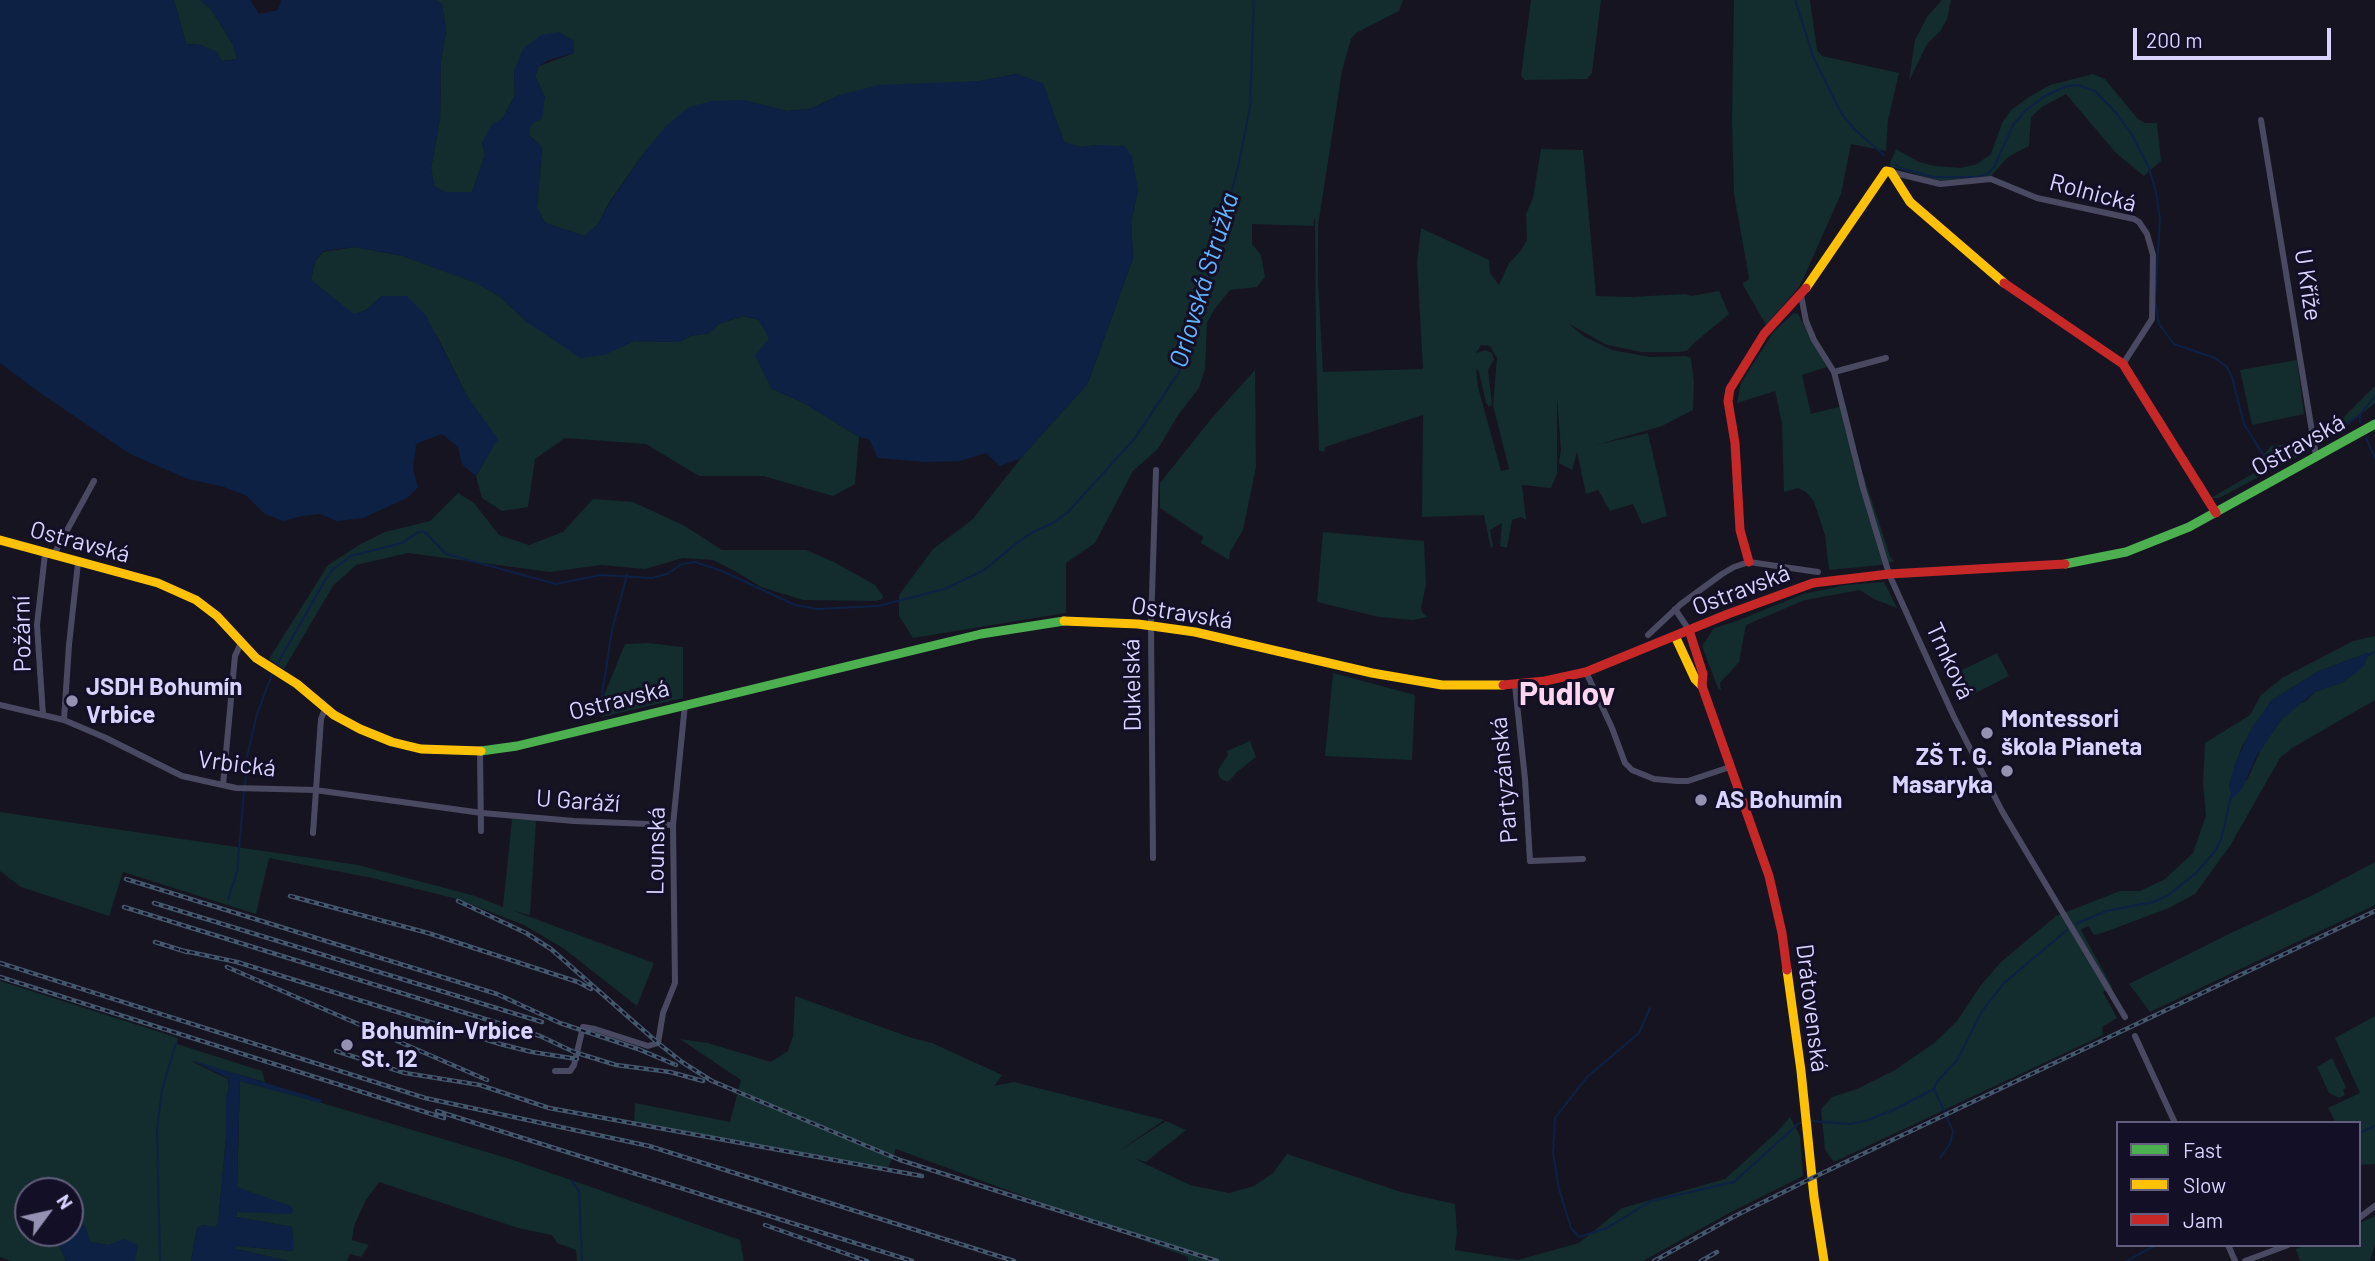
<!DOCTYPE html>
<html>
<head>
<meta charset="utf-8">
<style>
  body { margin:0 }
  #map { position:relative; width:2375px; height:1261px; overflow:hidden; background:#161421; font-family:Barlow,sans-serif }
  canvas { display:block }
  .legend { position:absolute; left:2116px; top:1121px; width:245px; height:126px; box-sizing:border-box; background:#130f26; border:2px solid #625e7d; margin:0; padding:9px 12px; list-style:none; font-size:21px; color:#d9d4ff }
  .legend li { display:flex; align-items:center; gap:14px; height:35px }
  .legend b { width:35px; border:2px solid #625e7d }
  .north { position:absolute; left:14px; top:1177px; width:70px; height:70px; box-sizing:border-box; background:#130f26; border:2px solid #625e7d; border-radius:50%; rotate:57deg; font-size:19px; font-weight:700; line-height:28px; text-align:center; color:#d9d4ff }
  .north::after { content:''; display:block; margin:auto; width:24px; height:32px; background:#9591b1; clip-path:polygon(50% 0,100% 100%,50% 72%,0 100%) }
  .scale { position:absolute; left:2133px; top:28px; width:198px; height:32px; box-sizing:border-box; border:4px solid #d9d4ff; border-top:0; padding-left:9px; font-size:21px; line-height:24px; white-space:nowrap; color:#d9d4ff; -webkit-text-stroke:5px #130f26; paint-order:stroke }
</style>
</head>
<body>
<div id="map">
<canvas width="2375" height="1261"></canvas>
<ul class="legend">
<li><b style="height:9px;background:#4caf50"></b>Fast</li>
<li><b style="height:9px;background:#ffc107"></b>Slow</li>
<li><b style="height:9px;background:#c62828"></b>Jam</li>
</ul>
<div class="north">N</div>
<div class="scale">200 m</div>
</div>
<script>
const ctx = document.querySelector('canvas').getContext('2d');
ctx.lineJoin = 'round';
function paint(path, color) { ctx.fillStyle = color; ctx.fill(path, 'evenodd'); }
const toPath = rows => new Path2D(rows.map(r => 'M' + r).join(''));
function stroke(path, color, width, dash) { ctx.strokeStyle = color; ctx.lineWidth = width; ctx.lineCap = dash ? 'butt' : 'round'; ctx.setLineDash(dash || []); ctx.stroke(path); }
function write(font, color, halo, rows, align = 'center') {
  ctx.font = font + ' Barlow,sans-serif'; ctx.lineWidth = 6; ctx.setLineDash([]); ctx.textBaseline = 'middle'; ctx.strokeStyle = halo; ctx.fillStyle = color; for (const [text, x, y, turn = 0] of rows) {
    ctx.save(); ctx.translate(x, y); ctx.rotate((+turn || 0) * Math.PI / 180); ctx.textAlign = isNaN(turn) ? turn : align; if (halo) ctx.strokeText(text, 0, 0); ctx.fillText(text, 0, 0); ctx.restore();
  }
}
const green = toPath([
  [174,0,200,0,211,9,233,45,237,59,222,61,201,45,186,44],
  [435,0,1403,0,1399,11,1356,33,1351,39,1342,71,1318,226,1318,281,1323,372,1423,369,1417,263,1421,228,1489,260,1490,273,1499,285,1509,263,1519,253,1527,240,1526,214,1533,198,1541,149,1583,150,1596,296,1631,297,1686,294,1691,296,1719,291,1729,314,1694,343,1687,351,1678,352,1642,352,1607,345,1569,324,1585,337,1612,350,1650,357,1685,356,1691,358,1694,383,1693,410,1662,426,1596,445,1648,433,1667,516,1642,524,1633,504,1610,511,1598,490,1586,494,1577,452,1572,470,1559,463,1561,450,1557,397,1557,474,1551,488,1522,485,1526,520,1521,517,1512,520,1507,548,1500,546,1502,523,1490,530,1493,546,1491,549,1484,515,1422,517,1423,415,1325,447,1324,452,1319,450,1316,349,1315,217,1313,226,1252,224,1252,244,1261,255,1265,277,1257,287,1230,290,1214,310,1207,323,1205,369,1199,388,1178,415,1158,449,1133,471,1095,543,1066,563,1066,613,913,638,899,616,899,595,933,549,972,520,1021,458,1088,383,1133,258,1131,222,1138,190,1097,145,1080,147,1064,142,1043,84,1017,74,980,81,840,95,810,109,787,111,743,100,646,150,610,201,598,224,585,236,545,223,537,208,542,147,530,136,530,127,545,97,535,76,539,66,574,53,574,41,514,71,515,95,503,118,482,143,485,155,472,192,445,192,434,186,431,168,440,118,441,60,446,31,442,4],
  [1481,345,1490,346,1497,358,1493,405,1509,469,1501,471,1478,387,1476,368,1479,372,1486,403,1490,407,1492,404,1488,370,1494,360,1492,353,1485,350,1476,353],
  [1531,0,1601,0,1592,73,1587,79,1525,80,1521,76],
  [1734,0,1810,0,1817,50,1822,56,1899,73,1888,120,1886,151,1851,144,1841,194,1800,286,1766,325,1743,285,1743,283,1748,280,1749,278,1734,194,1732,119],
  [1942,0,1951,0,1947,19,1941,30,1927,44,1909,81,1915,40,1927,17],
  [2093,74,2105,79,2137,118,2145,123,2157,123,2161,161,2144,176,2116,153,2066,94,2042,107,2031,117,2029,146,2008,157,1991,176,1939,181,1889,166,1896,149,1919,162,1935,166,1961,168,1977,164,1991,154,2002,123,2011,110,2029,97,2050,85],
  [355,247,403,256,477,283,499,296,527,322,604,354,634,341,679,342,690,336,709,333,719,324,743,316,759,320,770,339,771,388,804,403,859,437,855,484,833,496,763,476,699,476,646,444,565,438,535,459,528,507,502,511,482,498,476,476,497,439,468,398,436,334,382,296,366,310,354,315,311,280,315,261,323,252],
  [1794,313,1798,314,1827,367,1802,375,1811,414,1846,405,1860,465,1890,556,1894,561,1881,565,1829,570,1825,535,1814,502,1806,492,1798,488,1784,492,1782,423,1775,391,1737,403,1741,383,1758,356,1775,330],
  [2297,360,2304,414,2252,425,2240,370],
  [1255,370,1256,467,1243,530,1230,552,1229,560,1201,543,1203,537,1160,508,1160,483,1211,419],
  [2375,386,2375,403,2344,428,2319,445,2219,498,2211,498,2264,467,2261,458,2271,446,2288,444,2317,436,2342,419],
  [458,493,474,503,499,535,529,545,563,532,593,499,633,502,685,526,722,550,806,550,834,562,875,585,883,596,882,599,876,601,803,600,761,587,735,571,713,560,683,558,645,569,601,565,550,572,408,553,356,565,333,586,284,669,269,659,328,565,359,545,385,532,430,521],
  [1323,532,1424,541,1426,585,1421,608,1422,612,1427,617,1413,620,1379,617,1317,602],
  [1884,582,1897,608,1874,599,1860,590,1805,600,1746,625,1739,662,1720,683,1721,690,1718,688,1702,646,1714,628,1737,621,1803,594,1845,585],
  [2375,636,2375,700,2292,748,2280,758,2230,846,2195,894,2169,908,2105,932,2094,935,2088,926,2081,930,2112,987,2103,992,2117,1018,2102,1027,2103,1035,1834,1162,1825,1150,1821,1109,1832,1097,1857,1089,1895,1070,1934,1043,1957,1021,1981,985,2001,962,2056,916,2120,891,2140,891,2165,879,2193,853,2206,815,2203,783,2205,743,2250,715,2261,695,2282,678,2353,641],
  [2367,653,2364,665,2355,673,2343,682,2315,692,2306,701,2295,706,2282,719,2263,745,2247,780,2229,786,2242,746,2272,700,2319,671],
  [648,643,683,647,683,698,602,717,603,698,625,644],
  [1997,653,2009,676,1970,696,1958,672],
  [1333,673,1415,695,1412,760,1325,756],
  [1250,741,1256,757,1237,772,1228,782,1223,780,1219,777,1218,770,1228,755,1227,751],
  [0,812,358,865,475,896,503,907,512,819,536,820,530,915,514,911,654,963,637,1006,563,948,524,925,457,899,372,878,269,858,256,914,123,872,109,916,21,887,0,871],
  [2375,862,2375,905,2150,1012,2129,984,2235,931,2313,895],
  [0,981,178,1038,177,1044,262,1071,265,1082,191,1061,228,1079,229,1088,226,1098,226,1137,218,1225,214,1227,203,1225,197,1228,191,1261,135,1261,135,1258,108,1245,90,1242,70,1225,70,1191,28,1191,28,1233,54,1233,66,1261,11,1261,0,1257],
  [795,996,912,1038,932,1043,1002,1075,994,1086,1014,1082,1164,1120,1119,1151,1166,1121,1186,1130,1146,1162,1135,1159,1190,1185,1229,1193,1254,1186,1273,1173,1287,1154,1401,1192,1455,1204,1457,1232,1455,1250,1518,1260,1579,1243,1622,1208,1725,1179,1777,1132,1790,1117,1800,1136,1803,1176,1731,1212,1643,1261,1188,1261,1188,1257,896,1149,888,1168,634,1122,635,1103,730,1122,741,1080,680,1039,708,1043,771,1062,788,1051,793,1036],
  [2375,1016,2375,1164,2359,1165,2359,1123,2336,1123,2328,1108,2360,1093,2335,1038],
  [2332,1058,2346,1087,2343,1090,2345,1095,2339,1098,2329,1093,2317,1067],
  [240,1081,322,1103,510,1159,600,1190,740,1240,744,1261,577,1261,576,1250,557,1243,552,1235,518,1228,379,1182,366,1200,354,1226,352,1240,369,1245,361,1257,350,1254,347,1261,288,1261,236,1249,236,1246,293,1251,292,1227,236,1217,242,1191,237,1187],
  [2375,1216,2375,1244,2370,1261,2300,1261,2296,1249,2306,1245,2359,1245,2359,1223]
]);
const water = toPath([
  [0,0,174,0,186,44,201,45,217,52,222,61,237,59,233,45,211,9,200,0,250,0,259,14,278,10,281,0,435,0,442,4,446,31,441,60,440,118,431,168,434,186,445,192,472,192,485,155,482,143,492,124,503,118,515,95,514,71,523,49,541,35,559,32,574,41,574,53,549,60,539,66,535,76,545,97,542,119,534,122,530,127,530,136,542,147,537,208,545,223,585,236,598,224,610,202,646,150,666,126,689,107,713,101,743,100,787,111,810,109,840,95,879,85,980,81,1016,74,1043,83,1064,142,1080,147,1097,145,1124,146,1132,156,1138,190,1131,222,1133,258,1088,383,1021,458,1000,466,986,453,960,461,925,462,878,458,869,439,859,437,804,403,771,388,755,355,769,339,759,320,743,316,719,324,709,333,690,336,679,342,634,341,604,355,580,358,527,322,499,296,476,283,403,256,355,247,323,251,315,261,311,280,354,314,366,310,382,296,407,296,425,314,468,398,498,439,476,476,462,464,458,447,442,434,416,444,413,469,418,487,407,498,363,518,337,521,320,514,302,516,283,521,265,514,247,496,224,487,188,479,130,454,43,395,0,363],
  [2367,653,2369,654,2364,665,2356,673,2343,682,2315,692,2282,719,2256,757,2242,789,2232,799,2229,786,2235,764,2251,729,2272,700,2319,671],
  [191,1060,322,1100,321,1103,240,1081,237,1187,291,1206,293,1211,291,1214,237,1212,236,1217,292,1227,294,1251,237,1246,236,1249,288,1261,191,1261,197,1228,203,1225,214,1227,218,1224,226,1137,226,1098,229,1088,228,1078],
  [70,1225,85,1225,90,1242,108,1245,124,1239,138,1245,135,1261,66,1261,54,1233,70,1233]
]);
const stream = toPath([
  [1795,0,1814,59,1841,113,1855,130,1884,155],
  [1895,164,1900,168,1933,177,1976,177,1987,174,1994,167,2013,125,2026,110,2045,96,2067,86,2078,85,2095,91,2117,114,2132,135,2149,168,2156,192,2160,219,2155,300,2159,324,2174,344,2215,358,2227,367,2232,377,2244,424,2262,453,2273,461,2311,447],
  [2360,423,2360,415,2375,396],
  [2366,438,2375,458],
  [2320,441,2360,415],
  [2368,655,2375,652],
  [275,668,324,582,333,569,351,556,402,543,418,532,425,532,446,554,556,584,600,575,652,578,667,574,682,564,695,562,722,571,795,605,817,609,878,606,945,589,984,570,1017,543,1033,532,1053,523,1068,512,1135,438,1179,372,1208,280,1239,163,1250,107,1254,0],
  [599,714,612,630,627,575],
  [245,785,247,757,257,714,273,672],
  [228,899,237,872,244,791],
  [2076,924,2106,911,2153,902,2167,896,2195,874,2216,850,2222,836,2231,796],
  [1650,1008,1639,1033,1587,1077,1555,1118,1553,1153,1559,1189,1571,1228,1579,1237,1607,1228,1651,1201,1734,1182,1799,1123,1802,1123],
  [1811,1121,1850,1124,1865,1121,1893,1110,1934,1089],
  [2359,1133,2375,1126],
  [1940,1158,1950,1144,1953,1131,1934,1089,1936,1083,1958,1059,1982,1011,2004,983,2067,930],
  [571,1180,579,1191,582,1261],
  [160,1261,157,1130,162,1090,176,1043],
  [2127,1261,2156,1245]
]);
const street = toPath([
  [2261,120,2316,456],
  [1891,172,1940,184,1991,179,2037,198,2134,219,2139,222,2147,234,2153,255,2152,319,2123,364],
  [1801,295,1806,321,1814,340,1834,372,1863,488,1889,574,1916,634,1954,717,2002,811,2125,1017],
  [1834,372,1886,358],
  [53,556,94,481],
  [1675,609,1689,630],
  [1648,635,1681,604,1722,574,1734,567,1749,562,1818,572],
  [1586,672,1612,728,1625,763,1632,770,1654,779,1677,781,1688,781,1730,767],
  [1515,685,1525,779,1530,861,1583,859],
  [0,705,64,720,106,738,182,776,236,788,315,790,482,813,574,821,673,825],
  [43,715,37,625,45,554],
  [64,720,69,645,78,563],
  [480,751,481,831],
  [223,785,235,656,241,643],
  [313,833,321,719,325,709],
  [1153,858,1151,625,1156,470],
  [2135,1036,2175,1123],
  [555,1071,570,1071,574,1065,583,1027,595,1029,648,1046,658,1043,663,1013,675,983,673,825,685,704],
  [2359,1218,2375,1206],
  [2228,1245,2235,1261],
  [2245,1261,2288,1245]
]);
const fast = toPath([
  [2065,564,2126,552,2189,527,2375,424],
  [481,751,517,746,981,634,1064,621]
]);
const slow = toPath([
  [1806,288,1886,171,1891,172,1910,202,2004,283],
  [0,540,158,583,196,600,217,616,256,658,297,684,334,715,360,729,392,742,421,749,481,751],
  [1064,621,1138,624,1195,632,1372,673,1442,685,1503,685],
  [1675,636,1695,679,1702,686],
  [1787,970,1801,1071,1814,1197,1824,1261]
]);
const jam = toPath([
  [2004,283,2123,364,2216,513],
  [1749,562,1740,530,1735,443,1728,401,1730,389,1764,334,1806,288],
  [1689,630,1703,674,1702,686,1769,876,1782,933,1787,970],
  [1503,685,1545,681,1586,672,1728,614,1813,583,1889,574,2065,564]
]);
const rail = toPath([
  [126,879,497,994,560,1023,638,1049,676,1065],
  [290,896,428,933,578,982,591,989],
  [458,901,526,933,551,949,658,1043,682,1062,712,1081,900,1160,1217,1261],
  [154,903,542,1022],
  [124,907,540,1036,574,1052,616,1065,670,1072,703,1081],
  [155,942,187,952],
  [180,950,237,962,500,1044,532,1052,577,1059],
  [0,963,425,1098,649,1146,1014,1261],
  [227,967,487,1080],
  [0,977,444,1118],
  [336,1051,405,1073,480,1085,549,1108,922,1176],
  [437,1111,912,1261],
  [765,1225,867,1261],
  [1654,1261,1733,1217,1812,1178,2375,911],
  [1701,1261,1717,1252]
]);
const markers = [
  [72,701,7,"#9591b1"],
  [1987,733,7,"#9591b1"],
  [2007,771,7,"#9591b1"],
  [1701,800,7,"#9591b1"],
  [347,1045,7,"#9591b1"]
];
const streetNames = [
  ["Rolnická",2093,193,15],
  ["U Kříže",2308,285,81],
  ["Ostravská",2298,445,-29],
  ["Ostravská",80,542,15],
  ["Ostravská",1741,590,-21],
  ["Ostravská",1182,613,9],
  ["Požární",22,634,-91],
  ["Trnková",1950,661,65],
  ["Dukelská",1132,685,-91],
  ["Ostravská",619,700,-14],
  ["Vrbická",237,764,7],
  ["Partyzánská",1504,780,-95],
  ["U Garáží",578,801,4],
  ["Lounská",656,851,-89],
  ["Drátovenská",1812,1008,83]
];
const poiNames = [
  ["JSDH Bohumín",86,687],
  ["Vrbice",86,715],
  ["Montessori",2001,719],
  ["škola Pianeta",2001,747],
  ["ZŠ T. G.",1993,757,"right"],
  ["Masaryka",1993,785,"right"],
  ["AS Bohumín",1715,800],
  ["Bohumín-Vrbice",361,1031],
  ["St. 12",361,1059]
];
const waterNames = [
  ["Orlovská Stružka",1204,280,-73]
];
const districtNames = [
  ["Pudlov",1567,694]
];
paint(green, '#132c2d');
paint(water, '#0d2144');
stroke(stream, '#0d2144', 2);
stroke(street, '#4a4962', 6);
stroke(fast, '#4caf50', 9);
stroke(slow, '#ffc107', 9);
stroke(jam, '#c62828', 9);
stroke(rail, '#43596b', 4.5);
stroke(rail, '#130f26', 2, [5]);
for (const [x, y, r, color] of markers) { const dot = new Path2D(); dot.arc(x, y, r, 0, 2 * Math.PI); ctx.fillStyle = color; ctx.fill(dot); stroke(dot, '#130f26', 2.5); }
write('24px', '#d9d4ff', '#130f26', streetNames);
write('bold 24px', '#d9d4ff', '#130f26', poiNames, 'left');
write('italic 26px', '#62b6ff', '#130f26', waterNames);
write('bold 32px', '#ffd6f0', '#130f26', districtNames);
</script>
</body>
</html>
